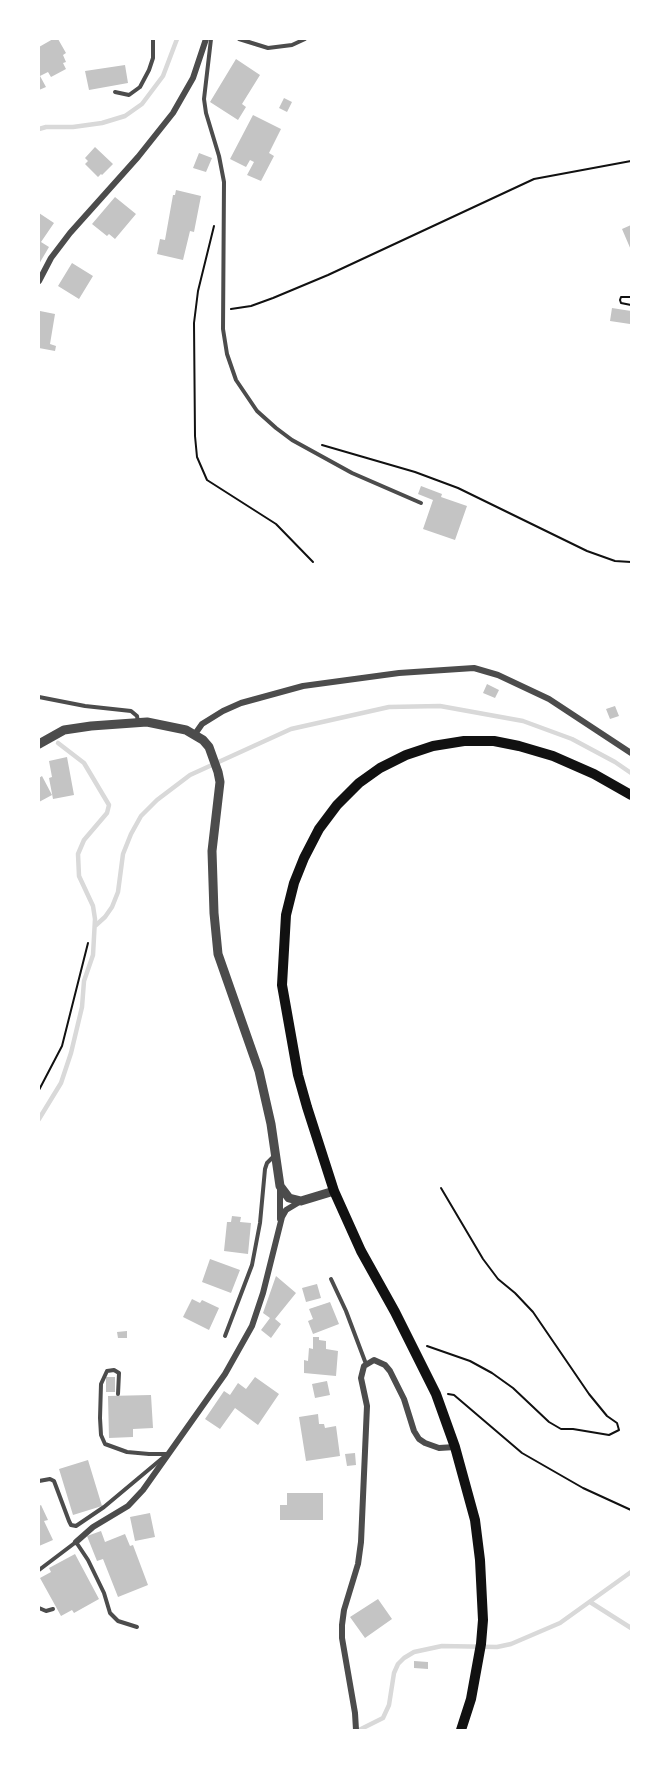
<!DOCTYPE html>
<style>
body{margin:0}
#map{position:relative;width:670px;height:1769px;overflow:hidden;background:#fff;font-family:"Roboto Condensed",sans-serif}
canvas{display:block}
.frame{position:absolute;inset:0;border:40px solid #fff;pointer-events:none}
</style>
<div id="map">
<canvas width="670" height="1769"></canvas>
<div class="frame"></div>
</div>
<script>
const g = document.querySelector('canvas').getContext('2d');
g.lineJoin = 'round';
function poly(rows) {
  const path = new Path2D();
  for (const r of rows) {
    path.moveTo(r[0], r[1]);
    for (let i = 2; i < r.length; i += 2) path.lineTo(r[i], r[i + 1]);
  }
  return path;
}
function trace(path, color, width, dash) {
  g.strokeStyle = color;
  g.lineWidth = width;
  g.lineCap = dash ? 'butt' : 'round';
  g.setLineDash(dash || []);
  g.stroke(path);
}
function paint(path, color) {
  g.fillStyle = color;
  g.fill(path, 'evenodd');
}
const stream = poly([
 [39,129,46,127,73,127,102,123,125,116,142,104,163,76,177,39],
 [95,926,105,917,112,907,118,892,123,854,131,834,141,816,157,800,190,775,291,729,389,707,440,706,523,721,572,739,615,762,631,773],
 [39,1119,61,1083,71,1053,82,1007,84,981,93,955,95,919,93,906,79,876,78,854,84,840,107,813,109,805,84,763,58,743],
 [590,1602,631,1628],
 [359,1730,383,1718,389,1705,394,1673,398,1664,404,1658,414,1652,442,1646,497,1647,511,1644,560,1623,631,1572]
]);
const building = poly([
 [53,39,58,39,66,53,63,55,66,62,63,63,66,69,51,77,48,72,40,76,46,87,39,90,39,47],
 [236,59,260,75,242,104,246,107,238,120,210,102],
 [125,65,128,83,89,90,85,71],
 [284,98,292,102,287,112,279,108],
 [253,115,281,129,269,153,274,156,261,181,247,175,254,162,250,160,246,167,230,159],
 [95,147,113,164,102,175,101,174,98,177,85,164,88,161,85,158],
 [199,153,212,158,206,172,193,168],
 [176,190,201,196,194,232,190,231,183,260,157,254,160,239,165,240,173,195,175,195],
 [115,197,136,214,115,239,109,234,107,236,92,224],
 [39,213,54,223,41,242,49,247,39,264],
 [631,225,631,250,622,229],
 [72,263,93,276,79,299,58,286],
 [612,308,631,311,630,324,610,321],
 [40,311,55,314,50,344,56,346,55,351,39,348],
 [421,486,442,494,441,497,467,506,455,540,423,529,433,500,418,494],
 [487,684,499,690,495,698,483,693],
 [615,706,619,716,610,719,606,709],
 [67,757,74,795,53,799,49,778,52,777,49,761],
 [42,776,52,795,39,802,39,778],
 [232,1216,241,1217,240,1222,251,1223,248,1254,224,1251,227,1222,231,1222],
 [210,1259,240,1270,231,1293,202,1282],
 [276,1276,296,1293,275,1319,281,1324,271,1338,261,1330,270,1318,263,1313],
 [317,1284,321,1298,306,1302,302,1288],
 [192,1299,200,1303,202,1300,219,1308,209,1330,183,1317],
 [330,1302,339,1324,313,1334,308,1321,313,1319,309,1309],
 [127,1331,127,1338,118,1338,117,1332],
 [313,1337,319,1337,319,1340,326,1341,326,1349,338,1351,336,1376,304,1373,304,1360,308,1361,309,1348,313,1349],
 [106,1377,115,1377,115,1392,106,1392],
 [255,1377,279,1394,258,1425,235,1408,220,1429,205,1419,224,1391,230,1395,238,1383,246,1389],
 [327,1381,330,1395,315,1398,312,1384],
 [151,1395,153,1428,133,1429,133,1437,109,1438,108,1396],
 [318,1414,319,1424,324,1424,325,1428,336,1426,340,1456,306,1461,299,1417],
 [355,1453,356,1465,347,1466,345,1454],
 [88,1460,102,1506,73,1515,59,1469],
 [287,1493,323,1493,323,1520,280,1520,280,1505,287,1505],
 [41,1505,48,1520,44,1521,53,1540,39,1546,39,1506],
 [150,1513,155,1537,135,1541,130,1517],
 [101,1531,105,1542,125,1534,130,1546,133,1545,148,1585,118,1597,103,1559,97,1561,87,1536],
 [75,1554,99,1599,74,1613,72,1610,61,1616,40,1578,51,1572,49,1568],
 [378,1599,392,1619,365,1638,350,1617],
 [414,1661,428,1662,428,1669,414,1668]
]);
const path = poly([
 [214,226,198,291,194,323,195,436,197,457,207,480,276,524,313,562],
 [631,297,621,297,620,300,621,303,631,305],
 [231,309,251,306,273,298,328,275,534,179,631,161],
 [322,445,415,472,458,488,587,551,615,561,631,562],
 [39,1090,62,1046,88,943],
 [427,1346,470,1361,492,1373,513,1388,549,1422,561,1429,573,1429,609,1435,619,1430,617,1423,607,1416,589,1394,533,1312,515,1293,498,1279,483,1259,441,1188],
 [448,1394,454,1395,522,1453,583,1488,631,1510]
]);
const service = poly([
 [211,39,204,99,206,113,219,156,224,182,223,329,227,354,236,380,257,411,276,428,292,440,352,473,421,503],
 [239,39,268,48,292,45,305,39],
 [115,92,129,95,140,87,149,70,153,58,153,39],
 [39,697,85,706,131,711,137,716,138,722],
 [331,1279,346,1311,366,1364],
 [225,1336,252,1265,260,1223,265,1169,267,1163,274,1156],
 [118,1394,119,1373,114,1370,107,1371,101,1384,100,1418,101,1435,105,1444,127,1452,149,1454,167,1454],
 [39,1481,50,1479,54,1481,69,1521,71,1525,76,1526,104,1507,165,1456],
 [39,1570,76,1542,88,1560,104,1593,110,1613,118,1621,137,1627],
 [39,1608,46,1611,53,1609]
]);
const minor = poly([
 [39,281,51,258,70,233,138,157,173,113,193,78,206,39],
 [195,734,202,724,223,711,241,703,303,686,399,673,474,668,498,675,549,699,631,753],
 [280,1187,280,1219],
 [76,1542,93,1527,128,1506,143,1490,225,1374,252,1326,263,1293,282,1217,286,1210,301,1201],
 [356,1730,355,1713,342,1638,342,1625,344,1610,358,1564,361,1542,367,1406,361,1378,364,1366,374,1360,385,1365,390,1371,404,1399,414,1431,419,1439,425,1443,439,1448,455,1447]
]);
const tertiary = poly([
 [39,744,64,730,91,726,147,722,186,730,203,740,209,747,218,772,220,782,212,851,214,913,218,954,259,1071,271,1124,280,1186,289,1198,301,1201,334,1191]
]);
const secondary = poly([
 [461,1730,471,1699,481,1644,483,1620,480,1560,475,1520,455,1447,436,1394,395,1312,361,1251,334,1191,307,1107,298,1075,282,985,286,915,294,883,304,858,319,829,337,805,359,783,380,768,406,755,433,746,464,741,494,741,519,746,553,756,594,774,631,795]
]);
trace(stream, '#d9d9d9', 4.5);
paint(building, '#c4c4c4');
trace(path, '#111', 2);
trace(service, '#4c4c4c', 4);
trace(minor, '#4c4c4c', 6);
trace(tertiary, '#4c4c4c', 9);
trace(secondary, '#111', 10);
</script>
